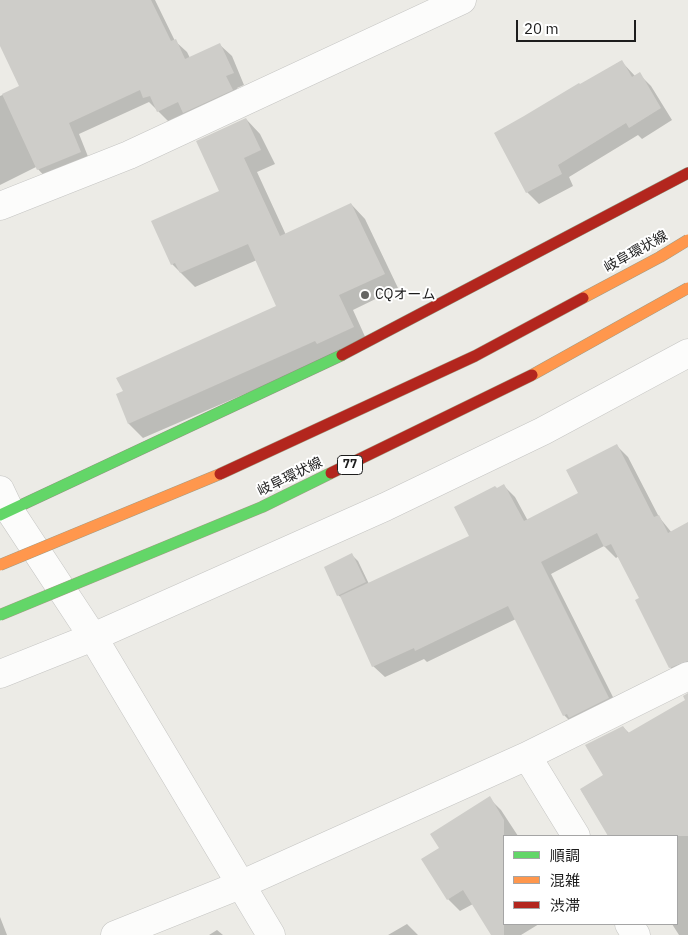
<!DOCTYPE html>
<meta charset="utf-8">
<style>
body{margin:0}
#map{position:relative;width:688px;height:935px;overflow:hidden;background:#ecebe6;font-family:"IBM Plex Sans","Noto Sans JP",sans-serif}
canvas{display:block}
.legend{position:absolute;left:503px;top:835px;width:175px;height:90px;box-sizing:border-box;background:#fff;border:1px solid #a5a5a5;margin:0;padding:6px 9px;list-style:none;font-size:15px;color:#1d1d1d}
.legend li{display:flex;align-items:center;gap:10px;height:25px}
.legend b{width:25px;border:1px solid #a5a5a5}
.scale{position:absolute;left:516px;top:20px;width:120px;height:22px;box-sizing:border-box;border:2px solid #1d1d1d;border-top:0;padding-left:6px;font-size:15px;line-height:18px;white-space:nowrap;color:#1d1d1d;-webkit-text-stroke:4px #fff;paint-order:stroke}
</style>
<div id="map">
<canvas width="688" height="935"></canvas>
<ul class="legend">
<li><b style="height:6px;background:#63d668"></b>順調</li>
<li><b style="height:6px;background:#ff974d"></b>混雑</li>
<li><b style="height:6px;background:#b3261e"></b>渋滞</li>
</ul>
<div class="scale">20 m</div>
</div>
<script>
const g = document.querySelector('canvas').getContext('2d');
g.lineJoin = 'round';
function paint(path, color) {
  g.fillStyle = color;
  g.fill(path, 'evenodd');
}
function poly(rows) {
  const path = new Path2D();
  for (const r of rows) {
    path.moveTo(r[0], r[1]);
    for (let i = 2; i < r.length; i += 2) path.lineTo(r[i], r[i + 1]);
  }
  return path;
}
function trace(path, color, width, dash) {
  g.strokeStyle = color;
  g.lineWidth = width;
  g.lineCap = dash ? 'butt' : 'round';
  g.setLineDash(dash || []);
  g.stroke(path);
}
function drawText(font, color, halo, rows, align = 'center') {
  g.font = font + ' "IBM Plex Sans","Noto Sans JP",sans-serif';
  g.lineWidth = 4;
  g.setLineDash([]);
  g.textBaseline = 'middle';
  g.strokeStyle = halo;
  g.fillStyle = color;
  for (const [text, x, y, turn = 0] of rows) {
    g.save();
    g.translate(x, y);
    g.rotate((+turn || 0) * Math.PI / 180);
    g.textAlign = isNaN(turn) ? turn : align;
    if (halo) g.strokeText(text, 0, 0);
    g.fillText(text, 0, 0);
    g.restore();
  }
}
const shadow = poly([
 [0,0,155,0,175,41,187,52,190,58,220,45,232,56,244,85,237,88,243,101,169,122,149,102,79,134,91,164,49,181,36,167,0,185,0,96,21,87,0,43],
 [621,61,635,76,639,74,651,86,672,120,642,139,638,135,569,177,573,186,539,204,527,192,580,86],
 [246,119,260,134,275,164,257,172,286,235,351,204,365,219,398,288,353,310,367,341,143,438,129,424,118,395,278,307,257,260,195,287,172,264,221,191],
 [616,445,628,457,659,517,672,533,688,524,688,675,682,678,670,667,641,599,619,556,616,558,604,546,551,574,619,709,575,726,564,715,516,619,427,662,424,659,385,677,373,666,343,599,338,595,352,555,358,561,369,584,471,536,497,489,504,486,515,497,528,521,580,493],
 [688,694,688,935,679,935,672,924,677,924,677,836,609,836,581,790,604,775,623,727,630,734,687,700],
 [489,798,501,810,518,836,504,836,504,924,539,924,521,935,493,935,473,904,460,911,448,899,441,848],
 [0,917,7,935,0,935],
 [407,924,418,935,388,935],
 [217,930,223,935,209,935]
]);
const building = poly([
 [0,0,151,0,171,41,176,39,185,59,220,43,234,73,226,76,233,90,183,113,178,102,157,112,150,96,143,98,140,90,69,123,81,152,37,170,2,94,19,86,0,46],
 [622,60,632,77,640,72,661,108,629,128,626,123,558,165,562,174,526,193,494,133,524,116,579,83,580,84],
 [246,118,261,150,244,158,280,236,351,203,385,274,339,295,354,327,317,344,315,341,128,424,116,394,123,391,116,378,276,306,248,244,180,273,175,263,171,265,151,221,219,191,196,141],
 [617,444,654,517,659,515,668,533,688,522,688,661,669,668,635,600,639,598,611,544,604,547,597,533,541,562,609,698,569,718,567,714,563,716,508,606,415,651,414,648,372,667,340,596,469,536,454,507,495,486,497,488,504,484,524,521,578,493,566,470],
 [352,553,366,582,337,596,324,567],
 [688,693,688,836,608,836,580,789,603,775,585,745,623,726,628,733,685,700,683,696],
 [490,796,504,820,504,935,491,935,463,890,447,900,421,859,439,848,430,834]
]);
const street = poly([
 [0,206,129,155,462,0],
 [0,490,10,511,93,637,271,935],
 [0,674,93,637,385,507,543,431,688,353],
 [576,836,527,756,688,676],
 [629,924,636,935],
 [115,935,240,885,527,756]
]);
const fast = poly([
 [0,515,342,355]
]);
const jam = poly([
 [342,355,688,173]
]);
const fastBridge = poly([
 [0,615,262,507,331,473]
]);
const slowBridge = poly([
 [583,298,660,257,688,240],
 [532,375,688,288],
 [0,565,220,474]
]);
const jamBridge = poly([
 [331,473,532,375],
 [220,474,475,356,583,298]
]);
const markers = [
 [365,295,5,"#656563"]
];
const shields = [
 [350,465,25]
];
const shieldNames = [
 ["77",350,465]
];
const streetNames = [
 ["岐阜環状線",636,252,-29],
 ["岐阜環状線",290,477,-26]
];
const poiNames = [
 ["CQオーム",375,295]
];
paint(shadow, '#0003');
paint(building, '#cecdc9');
trace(street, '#c4c4c2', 29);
trace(fast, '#90957f', 12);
trace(jam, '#90957f', 12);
trace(street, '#fcfcfb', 28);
trace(fast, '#63d668', 11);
trace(jam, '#b3261e', 11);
trace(fastBridge, '#a19c84', 12, []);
trace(slowBridge, '#a19c84', 12, []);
trace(jamBridge, '#a19c84', 12, []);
trace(fastBridge, '#63d668', 11);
trace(slowBridge, '#ff974d', 11);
trace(jamBridge, '#b3261e', 11);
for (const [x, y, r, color] of markers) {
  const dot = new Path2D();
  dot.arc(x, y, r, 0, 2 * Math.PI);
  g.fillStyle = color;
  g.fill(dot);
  trace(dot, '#fff', 2);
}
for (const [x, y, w] of shields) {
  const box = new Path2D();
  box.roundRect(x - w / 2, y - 9.5, w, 19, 4);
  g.fillStyle = '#fff';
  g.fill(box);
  trace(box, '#1d1d1d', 1);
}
drawText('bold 12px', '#1d1d1d', null, shieldNames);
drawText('14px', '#1d1d1d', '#fff', streetNames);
drawText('14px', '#1d1d1d', '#fff', poiNames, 'left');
</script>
